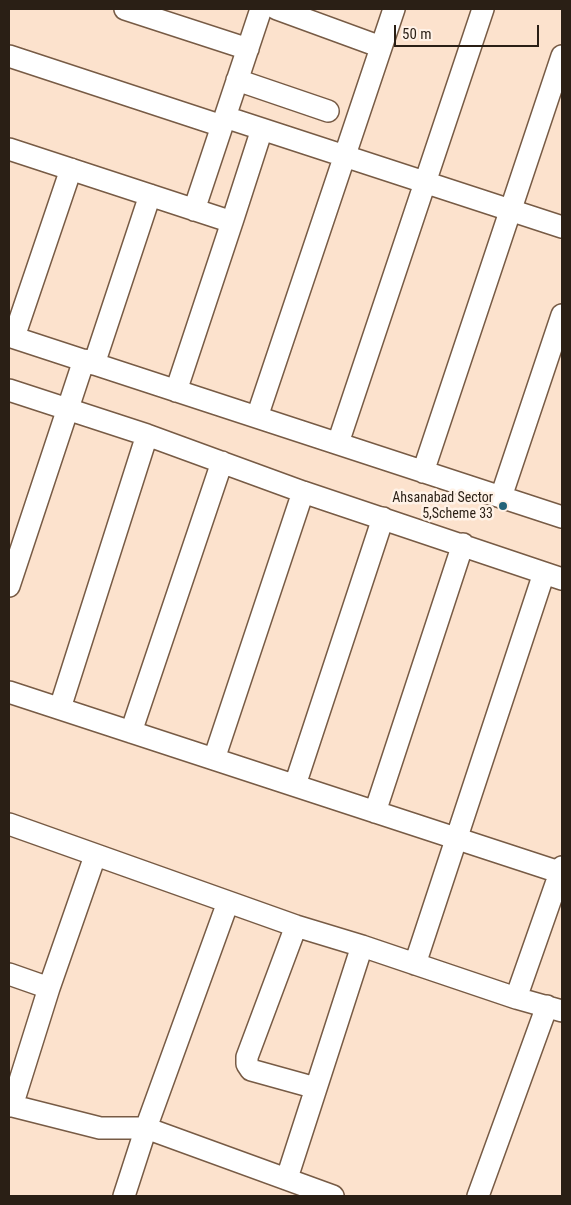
<!DOCTYPE html>
<style>
body{margin:0}
#map{position:relative;width:571px;height:1205px;overflow:hidden;background:#fce2cd;font-family:"Roboto Condensed",sans-serif}
canvas{display:block}
.frame{position:absolute;inset:0;border:10px solid #2a1f15;pointer-events:none}
.scale{position:absolute;left:394px;top:25px;width:145px;height:22px;box-sizing:border-box;border:2px solid #2a1f15;border-top:0;padding-left:6px;font-size:15px;line-height:18px;white-space:nowrap;color:#2a1f15;-webkit-text-stroke:4px #fff2e7;paint-order:stroke}
</style>
<div id="map">
<canvas width="571" height="1205"></canvas>
<div class="frame"></div>
<div class="scale">50 m</div>
</div>
<script>
const g = document.querySelector('canvas').getContext('2d');
g.lineJoin = 'round';
function poly(rows) {
  const path = new Path2D();
  for (const r of rows) {
    path.moveTo(r[0], r[1]);
    for (let i = 2; i < r.length; i += 2) path.lineTo(r[i], r[i + 1]);
  }
  return path;
}
function trace(path, color, width, dash) {
  g.strokeStyle = color;
  g.lineWidth = width;
  g.lineCap = dash ? 'butt' : 'round';
  g.setLineDash(dash || []);
  g.stroke(path);
}
function drawText(font, color, halo, rows, align = 'center') {
  g.font = font + ' "Roboto Condensed",sans-serif';
  g.lineWidth = 5;
  g.setLineDash([]);
  g.textBaseline = 'middle';
  g.strokeStyle = halo;
  g.fillStyle = color;
  for (const [text, x, y, turn = 0] of rows) {
    g.save();
    g.translate(x, y);
    g.rotate((+turn || 0) * Math.PI / 180);
    g.textAlign = isNaN(turn) ? turn : align;
    if (halo) g.strokeText(text, 0, 0);
    g.fillText(text, 0, 0);
    g.restore();
  }
}
const minor = poly([
 [125,9,248,49],
 [277,9,381,47],
 [9,56,222,126],
 [237,80,328,111],
 [225,117,562,227],
 [9,149,232,222,262,129],
 [194,210,261,9],
 [9,336,562,517],
 [14,337,71,169],
 [94,364,150,195],
 [9,390,147,435,303,492,562,579],
 [176,391,232,222],
 [257,417,394,9],
 [338,443,483,9],
 [423,472,562,56],
 [501,497,562,315],
 [9,586,84,360],
 [9,692,562,873],
 [60,708,147,435],
 [131,732,222,462],
 [214,759,303,492],
 [295,785,383,518],
 [375,812,463,544],
 [9,824,296,926,362,946,516,998,562,1011],
 [296,926,247,1057,247,1064,251,1070,316,1088],
 [415,964,544,573],
 [9,974,49,988],
 [516,998,562,867],
 [9,1105,100,1128,146,1128,333,1196],
 [12,1106,49,988,95,856],
 [287,1178,362,946],
 [124,1196,146,1128,228,902],
 [478,1196,547,1006]
]);
const markers = [
 [503,506,5,"#246378"]
];
const poiNames = [
 ["Ahsanabad Sector",493,498],
 ["5,Scheme 33",493,514]
];
trace(minor, '#775b45', 24);
trace(minor, '#fff', 21);
for (const [x, y, r, color] of markers) {
  const dot = new Path2D();
  dot.arc(x, y, r, 0, 2 * Math.PI);
  g.fillStyle = color;
  g.fill(dot);
  trace(dot, '#fff2e7', 2);
}
drawText('14px', '#2a1f15', '#fff2e7', poiNames, 'right');
</script>
